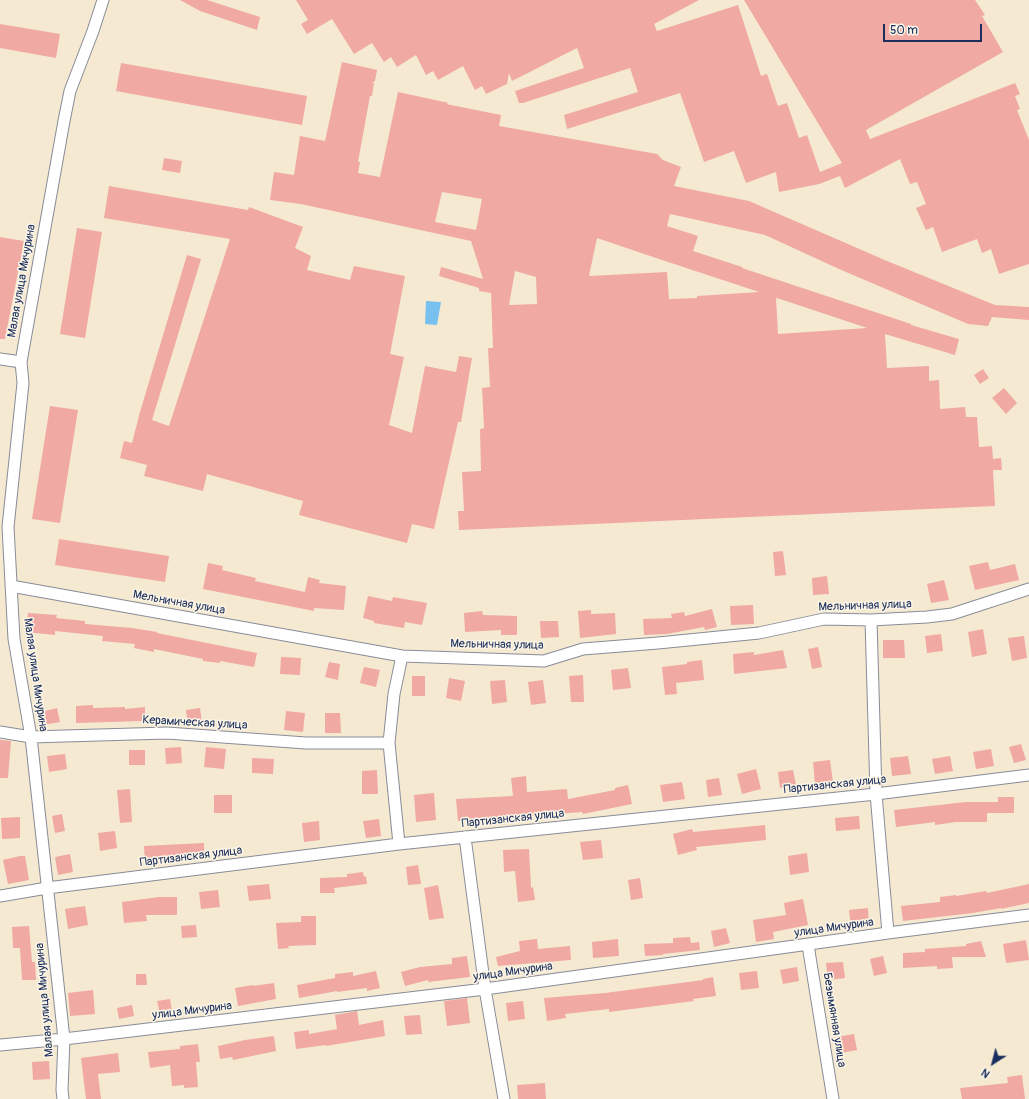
<!DOCTYPE html>
<meta charset="utf-8">
<style>
body{margin:0}
#map{position:relative;width:1029px;height:1099px;overflow:hidden;background:#f5ead1;font-family:Pangolin,sans-serif}
canvas{display:block}
.north{position:absolute;left:973px;top:1043px;width:40px;height:40px;-webkit-text-stroke:3px #fcf5e5;paint-order:stroke;rotate:216deg;font-size:11px;font-weight:700;line-height:16px;text-align:center;color:#1b2f5e}
.north::after{content:'';display:block;margin:auto;width:14px;height:18px;background:#1b2f5e;clip-path:polygon(50% 0,100% 100%,50% 72%,0 100%)}
.scale{position:absolute;left:883px;top:24px;width:99px;height:18px;box-sizing:border-box;border:2px solid #1b2f5e;border-top:0;padding-left:5px;font-size:12px;line-height:14px;white-space:nowrap;color:#1b2f5e;-webkit-text-stroke:3px #fcf5e5;paint-order:stroke}
</style>
<div id="map">
<canvas width="1029" height="1099"></canvas>
<div class="north">N</div>
<div class="scale">50 m</div>
</div>
<script>
const g = document.querySelector('canvas').getContext('2d');
g.lineJoin = 'round';
function paint(path, color) {
  g.fillStyle = color;
  g.fill(path, 'evenodd');
}
function poly(rows) {
  const path = new Path2D();
  for (const r of rows) {
    path.moveTo(r[0], r[1]);
    for (let i = 2; i < r.length; i += 2) path.lineTo(r[i], r[i + 1]);
  }
  return path;
}
function trace(path, color, width, dash) {
  g.strokeStyle = color;
  g.lineWidth = width;
  g.lineCap = dash ? 'butt' : 'round';
  g.setLineDash(dash || []);
  g.stroke(path);
}
function drawText(font, color, halo, rows, align = 'center') {
  g.font = font + ' Pangolin,sans-serif';
  g.lineWidth = 3;
  g.setLineDash([]);
  g.textBaseline = 'middle';
  g.strokeStyle = halo;
  g.fillStyle = color;
  for (const [text, x, y, turn = 0] of rows) {
    g.save();
    g.translate(x, y);
    g.rotate((+turn || 0) * Math.PI / 180);
    g.textAlign = isNaN(turn) ? turn : align;
    if (halo) g.strokeText(text, 0, 0);
    g.fillText(text, 0, 0);
    g.restore();
  }
}
const water = poly([
 [426,301,441,302,437,325,425,324]
]);
const building = poly([
 [180,0,207,0,260,17,257,30,200,11],
 [296,0,699,0,654,24,657,31,738,5,761,76,767,74,778,106,787,103,799,138,807,135,820,172,842,163,744,0,975,0,985,15,982,16,1003,52,866,130,870,139,1015,83,1020,94,1015,96,1020,109,1017,110,1029,140,1029,264,999,274,991,249,982,253,977,239,942,252,933,227,926,230,916,208,926,204,917,182,910,184,900,159,845,188,840,176,819,184,779,192,776,172,746,183,734,151,704,162,680,93,567,129,564,115,638,92,630,68,523,103,519,103,515,91,584,68,577,48,512,81,509,73,507,84,486,94,482,86,475,90,463,66,438,80,433,71,426,75,416,55,397,67,391,57,384,62,372,43,354,54,332,19,307,34,301,24,308,20],
 [0,24,60,34,56,58,0,48],
 [342,62,377,70,375,81,372,83,374,83,372,96,370,96,358,162,360,162,358,173,380,177,398,92,449,103,446,104,501,115,499,126,657,154,663,160,681,167,674,186,749,201,887,261,995,305,1029,307,1029,320,992,317,988,326,968,324,839,269,765,235,670,214,667,226,698,236,693,251,742,267,742,268,911,324,911,325,959,339,955,355,885,334,887,368,929,366,929,381,939,380,940,409,965,407,966,417,977,417,979,447,992,446,993,459,1001,458,1002,470,993,470,995,506,459,530,458,511,464,511,462,472,481,471,480,429,484,428,482,388,490,387,488,348,493,348,491,293,479,291,479,288,439,276,441,267,483,279,471,241,301,204,270,200,274,172,294,175,300,136,325,141],
 [442,192,482,199,476,230,435,222],
 [597,238,659,259,759,292,697,296,697,298,669,299,667,272,589,276],
 [515,271,536,277,537,304,509,305],
 [776,298,780,299,867,328,778,334],
 [121,63,307,96,302,125,116,91],
 [164,158,182,161,180,173,162,170],
 [109,186,248,210,249,207,303,227,295,248,311,256,307,270,350,280,354,266,405,276,390,354,404,357,389,425,412,433,425,366,456,372,459,356,472,358,461,422,458,422,434,529,412,524,407,543,299,515,303,501,207,474,203,491,144,476,147,465,120,458,124,441,132,443,140,412,187,255,201,259,152,420,169,426,230,239,104,218],
 [77,228,102,232,85,338,60,334],
 [0,237,24,241,5,339,0,339],
 [983,369,989,378,980,384,974,375],
 [1004,388,1017,403,1006,414,992,398],
 [50,406,78,410,60,523,32,519],
 [59,539,169,556,165,582,55,565],
 [783,551,786,575,775,576,773,552],
 [988,562,990,570,1015,564,1019,580,975,590,969,566],
 [208,563,223,566,222,570,256,578,255,581,305,592,308,577,320,580,319,583,346,586,344,610,314,608,314,611,203,589],
 [827,576,829,594,813,595,812,578],
 [944,580,949,600,931,603,927,584],
 [368,596,392,601,393,597,427,603,422,625,405,622,404,628,374,623,374,621,363,618],
 [753,605,754,624,731,625,730,606],
 [712,609,717,627,705,630,704,627,667,634,644,635,643,619,672,618,671,614,684,612,685,616],
 [591,610,591,614,615,613,616,634,580,638,578,611],
 [482,611,483,615,517,616,517,635,501,635,501,630,465,632,464,613],
 [28,613,57,615,56,618,85,621,85,624,132,628,157,632,157,633,257,653,254,667,220,661,220,663,203,661,203,659,154,649,154,652,134,648,135,644,102,641,103,636,55,631,55,635,26,632],
 [540,621,558,621,559,637,541,638],
 [983,629,987,654,972,657,968,632],
 [941,634,943,651,927,653,925,636],
 [1024,636,1027,658,1012,661,1008,638],
 [883,640,904,640,905,658,883,658],
 [818,647,822,667,812,669,808,649],
 [783,650,787,668,734,674,733,654,754,652,754,655],
 [281,657,301,658,300,675,280,674],
 [702,660,704,680,676,683,677,694,665,695,662,667,687,664,687,662],
 [329,662,340,664,338,680,325,677],
 [364,667,380,670,376,687,360,683],
 [628,668,631,688,613,690,611,670],
 [583,675,584,702,571,702,569,676],
 [412,676,425,676,425,696,412,696],
 [449,678,465,681,461,701,446,698],
 [505,680,507,702,492,704,490,681],
 [543,680,546,703,531,705,528,682],
 [93,705,93,708,125,707,125,709,145,707,145,721,76,723,76,706],
 [57,708,60,722,43,725,41,712],
 [200,708,202,723,188,725,186,710],
 [286,711,305,713,303,732,284,730],
 [325,713,340,713,341,733,325,733],
 [0,740,11,741,8,778,0,778],
 [1021,744,1026,760,1014,763,1009,747],
 [181,747,182,763,166,764,165,748],
 [206,747,226,749,224,769,204,767],
 [991,749,994,766,976,769,973,752],
 [129,750,145,750,145,765,129,765],
 [65,754,67,769,49,772,47,756],
 [908,756,911,774,892,776,890,758],
 [950,756,953,771,935,774,932,759],
 [252,758,274,759,273,774,252,773],
 [830,760,833,782,815,784,813,762],
 [756,769,761,789,742,794,737,774],
 [377,770,378,794,362,794,362,771],
 [793,770,796,785,780,788,778,772],
 [526,776,527,792,567,789,568,799,615,790,615,788,628,785,632,804,583,814,582,812,530,816,530,817,506,820,506,818,458,821,456,799,513,796,511,778],
 [719,778,722,795,708,797,706,780],
 [682,782,685,799,663,802,660,785],
 [130,789,132,822,120,823,117,790],
 [434,793,436,820,416,822,414,795],
 [214,795,232,795,232,813,214,813],
 [998,797,1014,797,1014,813,987,813,987,822,956,822,935,825,935,822,896,827,894,810,966,802,998,802],
 [62,814,65,831,55,833,52,816],
 [859,816,860,829,836,831,835,818],
 [20,817,20,838,2,839,1,818],
 [379,819,381,836,366,838,363,821],
 [319,821,320,840,304,842,302,823],
 [765,825,766,840,696,847,697,850,678,855,673,834,692,829,693,832],
 [115,831,117,848,100,851,98,833],
 [601,840,603,858,583,860,580,842],
 [204,843,204,858,158,859,158,861,145,862,144,846],
 [529,849,531,888,533,887,535,900,518,902,515,871,504,872,503,850],
 [807,853,809,872,790,875,788,856],
 [70,854,73,872,58,875,55,857],
 [20,856,25,856,29,880,8,884,3,860],
 [418,865,421,884,408,885,406,867],
 [363,872,364,877,366,876,367,884,334,888,335,893,320,893,320,878,347,877,347,874],
 [640,878,643,898,631,900,628,880],
 [269,884,271,899,249,901,247,886],
 [1029,884,1029,903,1001,909,1001,908,973,913,903,921,901,906,940,902,940,897,956,895,956,896,986,891,987,893],
 [438,885,444,918,429,920,424,888],
 [218,890,220,907,201,909,199,892],
 [159,897,177,897,177,915,146,915,147,921,124,923,122,902],
 [803,899,808,925,773,932,774,939,756,942,753,920,786,915,784,903],
 [85,906,88,925,68,929,65,909],
 [868,908,869,927,851,929,849,910],
 [301,916,316,916,316,945,288,946,289,948,278,949,276,923,301,922],
 [196,925,197,937,182,938,181,926],
 [29,926,32,962,35,962,36,980,22,980,20,948,13,948,12,927],
 [726,928,730,943,714,947,711,931],
 [690,937,691,943,699,942,700,950,663,954,663,955,645,956,644,944,673,943,673,938],
 [537,939,538,949,570,946,571,960,498,966,496,957,520,951,519,941],
 [618,939,619,956,593,958,592,942],
 [1026,940,1029,960,1006,963,1003,944],
 [981,941,986,957,952,957,953,968,937,969,937,966,903,968,903,953,925,952,925,949,966,946,966,944],
 [467,956,470,977,428,982,428,980,405,986,401,972,420,967,452,964,452,958],
 [883,956,887,973,874,976,870,959],
 [843,962,845,978,828,980,826,963],
 [797,967,799,981,783,984,780,970],
 [376,971,380,988,367,991,367,988,337,992,337,991,299,998,297,985,335,978,335,974,353,972,353,976],
 [757,971,759,988,741,990,739,973],
 [136,974,146,974,147,985,136,985],
 [713,977,716,996,693,999,694,1001,609,1012,609,1009,565,1014,566,1018,547,1021,544,998,605,993,703,980,703,979],
 [274,983,276,999,238,1006,235,988,253,985,253,986],
 [93,990,95,1014,70,1016,68,993],
 [467,998,470,1023,447,1026,444,1001],
 [170,999,172,1011,160,1014,157,1001],
 [523,1001,525,1019,508,1021,506,1003],
 [132,1005,134,1016,119,1019,117,1008],
 [357,1011,359,1025,383,1020,385,1036,326,1046,326,1045,296,1049,294,1032,309,1030,309,1034,337,1029,335,1015],
 [420,1015,422,1034,406,1035,404,1016],
 [854,1034,857,1050,841,1053,837,1037],
 [274,1036,276,1051,233,1060,232,1057,220,1059,218,1046,245,1040],
 [198,1044,200,1062,196,1062,198,1087,184,1088,184,1085,172,1086,170,1065,150,1068,148,1052,180,1049,180,1046],
 [118,1053,120,1072,98,1074,101,1099,86,1099,81,1058],
 [49,1061,50,1079,33,1080,32,1062],
 [1022,1075,1025,1099,962,1099,960,1088,1008,1083,1007,1077],
 [545,1083,546,1099,518,1099,517,1085]
]);
const street = poly([
 [0,359,21,362],
 [11,586,402,656,544,661,583,649,658,643,759,633,824,619,871,620,927,617,952,614,1029,589],
 [871,620,876,794,888,933],
 [0,732,31,737,167,733,306,743,389,743],
 [465,837,485,989,504,1099],
 [399,844,389,743,394,694,402,656],
 [0,896,47,888,399,844,876,794,1029,775],
 [808,945,833,1099],
 [0,1045,64,1039,485,989,888,933,1029,915],
 [63,1099,62,1090,64,1039,31,737,14,639,8,527,23,383,21,362,64,121,70,91,93,31,103,0]
]);
const streetNames = [
 ["Малая улица Мичурина",22,281,-80],
 ["Мельничная улица",179,603,10],
 ["Мельничная улица",865,606,-2],
 ["Мельничная улица",497,645,1],
 ["Малая улица Мичурина",35,675,82],
 ["Керамическая улица",195,723,3],
 ["Партизанская улица",835,785,-6],
 ["Партизанская улица",513,819,-6],
 ["Партизанская улица",191,857,-7],
 ["улица Мичурина",834,928,-8],
 ["улица Мичурина",513,972,-8],
 ["Малая улица Мичурина",45,1000,-95],
 ["улица Мичурина",192,1011,-7],
 ["Безымянная улица",834,1020,81]
];
paint(water, '#77c0f0');
paint(building, '#f0a9a3');
trace(street, '#888c98', 13);
trace(street, '#fff', 11);
drawText('12px', '#1b2f5e', '#fcf5e5', streetNames);
</script>
